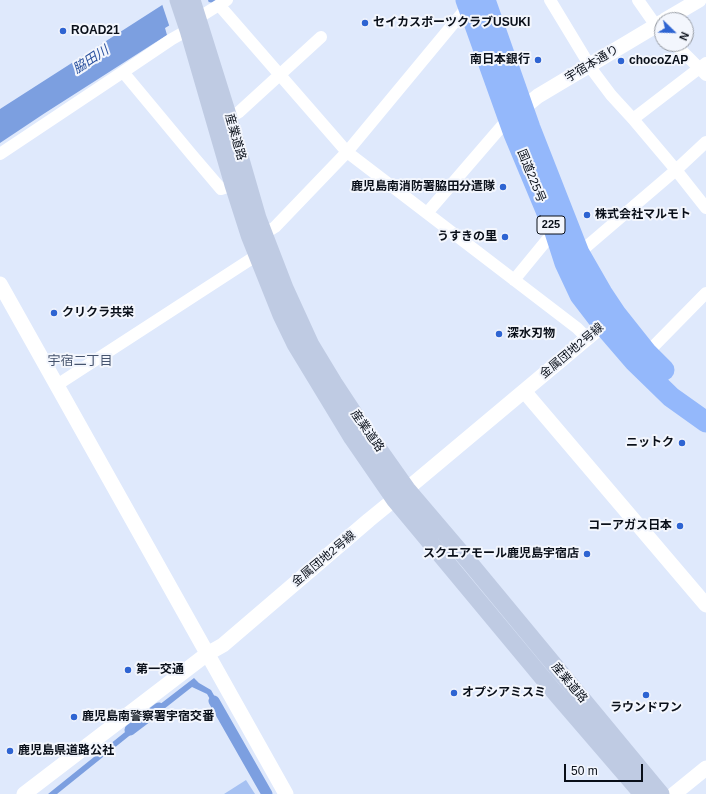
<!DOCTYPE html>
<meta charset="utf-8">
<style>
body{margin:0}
#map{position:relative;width:706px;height:794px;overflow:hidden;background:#dfe9fc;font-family:Helvetica,sans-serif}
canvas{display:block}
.north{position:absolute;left:654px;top:12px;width:40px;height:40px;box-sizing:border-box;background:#f3f6fd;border:1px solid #959aa2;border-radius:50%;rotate:113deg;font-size:11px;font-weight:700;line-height:16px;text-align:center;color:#090f19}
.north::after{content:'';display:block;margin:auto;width:14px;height:18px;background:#2e64d2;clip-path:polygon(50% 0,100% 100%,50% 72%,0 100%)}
.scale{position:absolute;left:564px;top:764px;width:79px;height:18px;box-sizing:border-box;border:2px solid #090f19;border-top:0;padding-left:5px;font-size:12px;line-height:14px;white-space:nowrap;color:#090f19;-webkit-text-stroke:3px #f3f6fd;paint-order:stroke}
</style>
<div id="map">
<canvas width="706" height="794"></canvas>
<div class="north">N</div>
<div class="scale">50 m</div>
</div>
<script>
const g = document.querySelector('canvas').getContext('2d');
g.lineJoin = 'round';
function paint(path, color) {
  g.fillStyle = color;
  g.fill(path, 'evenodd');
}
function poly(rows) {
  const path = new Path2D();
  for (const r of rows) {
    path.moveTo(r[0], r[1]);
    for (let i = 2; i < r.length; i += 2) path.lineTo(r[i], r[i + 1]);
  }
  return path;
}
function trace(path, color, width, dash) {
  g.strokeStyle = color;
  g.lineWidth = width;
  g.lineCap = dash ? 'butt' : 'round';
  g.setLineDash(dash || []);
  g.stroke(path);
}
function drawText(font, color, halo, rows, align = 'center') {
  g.font = font + ' Helvetica,"Noto Sans JP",sans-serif';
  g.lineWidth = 4;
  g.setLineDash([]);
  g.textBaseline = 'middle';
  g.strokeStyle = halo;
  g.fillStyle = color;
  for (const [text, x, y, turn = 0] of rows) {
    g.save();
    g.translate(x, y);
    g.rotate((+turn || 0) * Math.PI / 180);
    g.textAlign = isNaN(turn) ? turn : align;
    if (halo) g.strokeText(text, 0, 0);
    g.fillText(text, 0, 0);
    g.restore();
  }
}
const green = poly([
 [246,780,255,794,224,794]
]);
const water = poly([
 [170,0,217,0,213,3,209,2,165,28,167,35,45,113,0,143,0,109],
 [194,678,199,683,211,690,224,713,219,715,207,694,192,687,150,720,146,715],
 [140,720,144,724,57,794,48,794],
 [253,764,265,786,259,789,247,767]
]);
const pier = poly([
 [167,0,208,0,209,3,170,28,162,4]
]);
const canal = poly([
 [214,701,267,794],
 [130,730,159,708]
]);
const minor = poly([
 [550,0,593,71,611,95,633,119,676,170,706,208],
 [638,0,652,20,662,31],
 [219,5,347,152,577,328,587,338],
 [198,18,227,0],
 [675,44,706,75],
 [123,72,172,39,188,30],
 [229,118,239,112,321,37],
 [633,119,706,63],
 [0,154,123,72,192,155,221,189,233,185],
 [427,213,508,119],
 [264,234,275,227,347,152,468,6],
 [579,253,676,170,706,142],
 [514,280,546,241,555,232],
 [647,353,706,293],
 [57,385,248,261,257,255]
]);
const tertiary = poly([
 [665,20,699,0],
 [516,114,538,96,662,22],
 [0,284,286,794],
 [524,391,706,605],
 [24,794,207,654,223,645,369,520,407,489,610,319],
 [674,794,706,768]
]);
const secondary = poly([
 [178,0,188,30,233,185,249,235,281,315,295,344,352,438,394,499,556,694,642,794],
 [192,0,229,118,258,218,285,288,311,345,334,383,359,421,407,489,470,563,661,794]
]);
const trunk = poly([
 [466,0,514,134,555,232,565,263,580,295,603,325,634,361,671,397,706,422],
 [485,0,530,128,579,253,602,293,616,314,647,353,664,370]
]);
const markers = [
 [365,23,4,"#2e64d2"],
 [63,31,4,"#2e64d2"],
 [538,60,4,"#2e64d2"],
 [621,61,4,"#2e64d2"],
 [503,187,4,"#2e64d2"],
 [587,215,4,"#2e64d2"],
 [505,237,4,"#2e64d2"],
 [54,313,4,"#2e64d2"],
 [499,334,4,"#2e64d2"],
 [682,443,4,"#2e64d2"],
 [680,526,4,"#2e64d2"],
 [587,554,4,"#2e64d2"],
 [128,670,4,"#2e64d2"],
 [454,693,4,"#2e64d2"],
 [646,695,4,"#2e64d2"],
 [74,717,4,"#2e64d2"],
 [10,751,4,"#2e64d2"]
];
const shields = [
 [551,225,28]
];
const shieldNames = [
 ["225",551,225]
];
const poiNames = [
 ["セイカスポーツクラブUSUKI",373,23],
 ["ROAD21",71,31],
 ["南日本銀行",530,60,"right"],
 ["chocoZAP",629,61],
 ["鹿児島南消防署脇田分遣隊",495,187,"right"],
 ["株式会社マルモト",595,215],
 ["うすきの里",497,237,"right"],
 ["クリクラ共栄",62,313],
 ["深水刃物",507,334],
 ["ニットク",674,443,"right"],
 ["コーアガス日本",672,526,"right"],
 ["スクエアモール鹿児島宇宿店",579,554,"right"],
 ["第一交通",136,670],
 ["オプシアミスミ",462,693],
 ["ラウンドワン",646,708,"center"],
 ["鹿児島南警察署宇宿交番",82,717],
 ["鹿児島県道路公社",18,751]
];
const streetNames = [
 ["宇宿本通り",592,64,-31],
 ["産業道路",235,137,74],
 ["国道225号",531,176,68],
 ["金属団地2号線",572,351,-40],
 ["産業道路",367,431,55],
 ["金属団地2号線",324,559,-40],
 ["産業道路",569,683,50]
];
const waterNames = [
 ["脇田川",91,60,-33]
];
const neighbourhoodNames = [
 ["宇宿二丁目",80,361]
];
paint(green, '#a6c1f2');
paint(water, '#7c9fe0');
paint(pier, '#dfe9fc');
trace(canal, '#7c9fe0', 11);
trace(minor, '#fff', 12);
trace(tertiary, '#fff', 15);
trace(secondary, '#bfcbe3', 17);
trace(trunk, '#94b8fb', 21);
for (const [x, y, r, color] of markers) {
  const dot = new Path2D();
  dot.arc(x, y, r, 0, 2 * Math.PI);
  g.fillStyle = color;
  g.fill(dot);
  trace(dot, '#f3f6fd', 1.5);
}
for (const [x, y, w] of shields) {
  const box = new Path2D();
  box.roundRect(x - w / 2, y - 9, w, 18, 3);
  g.fillStyle = '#f3f6fd';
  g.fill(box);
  trace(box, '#090f19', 1);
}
drawText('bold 11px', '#090f19', null, shieldNames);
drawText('bold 12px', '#090f19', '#f3f6fd', poiNames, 'left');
drawText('12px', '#090f19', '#f3f6fd', streetNames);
drawText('italic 13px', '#284f9d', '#f3f6fd', waterNames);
drawText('13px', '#46546e', '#f3f6fd', neighbourhoodNames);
</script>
